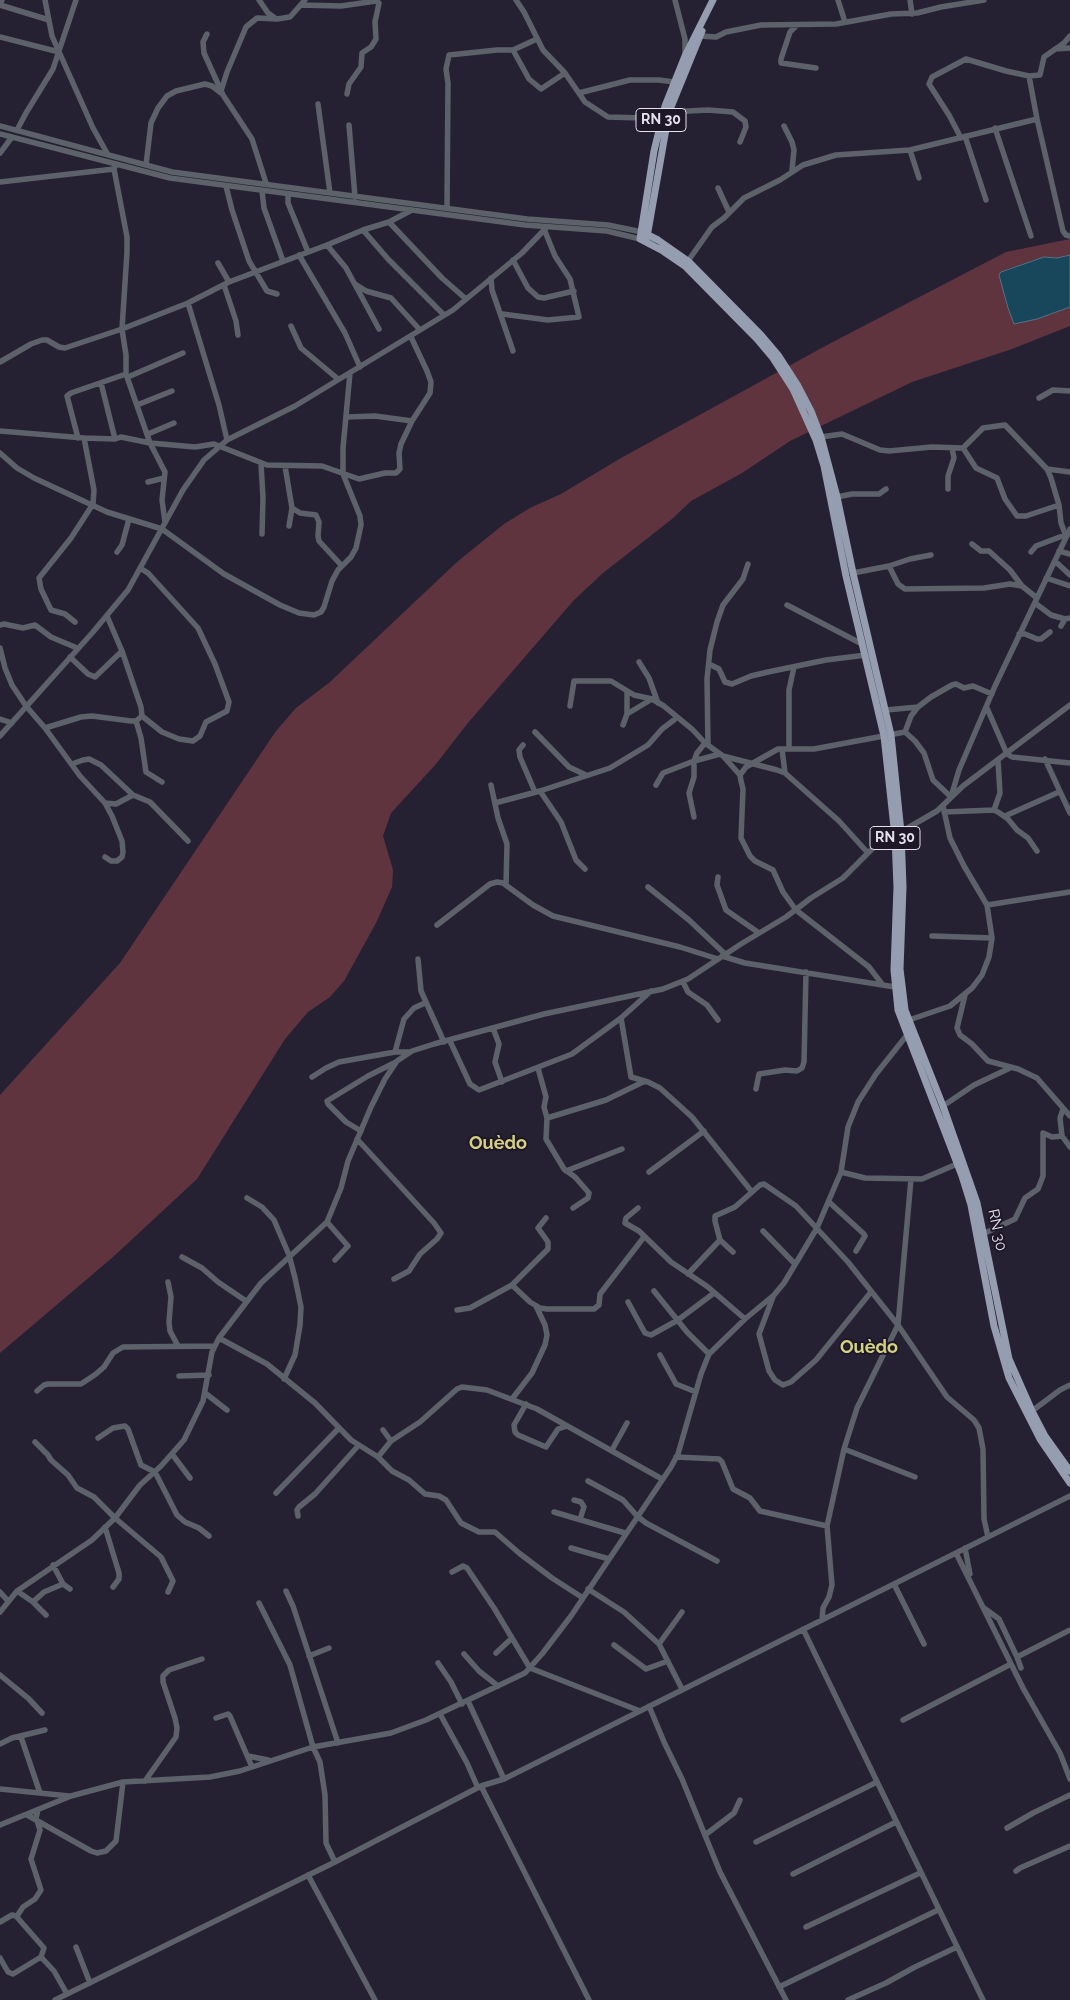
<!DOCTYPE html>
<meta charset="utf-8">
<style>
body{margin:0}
canvas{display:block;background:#262132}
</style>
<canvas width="1070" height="2000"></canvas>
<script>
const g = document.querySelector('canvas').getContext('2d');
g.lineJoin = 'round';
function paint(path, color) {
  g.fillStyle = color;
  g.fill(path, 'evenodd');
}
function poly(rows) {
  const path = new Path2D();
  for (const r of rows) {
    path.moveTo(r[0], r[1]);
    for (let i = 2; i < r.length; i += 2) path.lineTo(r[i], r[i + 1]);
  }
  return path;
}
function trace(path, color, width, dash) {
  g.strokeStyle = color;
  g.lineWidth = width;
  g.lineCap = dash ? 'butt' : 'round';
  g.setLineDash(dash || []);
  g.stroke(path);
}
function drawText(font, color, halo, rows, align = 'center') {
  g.font = font + ' Raleway,sans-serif';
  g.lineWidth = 4;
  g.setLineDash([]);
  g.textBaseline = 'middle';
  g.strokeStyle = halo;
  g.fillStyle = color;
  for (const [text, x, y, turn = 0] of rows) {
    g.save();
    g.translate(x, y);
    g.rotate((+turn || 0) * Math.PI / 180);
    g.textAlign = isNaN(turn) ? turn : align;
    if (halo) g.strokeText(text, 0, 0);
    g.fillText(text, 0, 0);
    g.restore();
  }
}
const green = poly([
 [1070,239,1070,255,1068,256,1057,258,1044,257,1005,270,999,275,1008,308,1014,324,1037,319,1070,307,1070,326,1012,349,912,382,790,441,742,473,691,501,672,519,603,573,574,600,467,724,436,764,391,813,383,836,393,870,392,887,376,923,344,981,330,997,308,1012,285,1039,197,1179,113,1257,0,1353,0,1095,120,963,276,731,296,708,330,682,457,562,504,524,530,508,561,494,621,458,829,344,1006,252]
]);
const water = poly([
 [1070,255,1070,307,1037,319,1014,324,1008,308,999,275,1001,272,1044,257,1057,258,1070,255]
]);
const minor = poly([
 [2,0,0,5,49,20],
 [45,0,52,36,93,128,107,153],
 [259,0,268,13,275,18],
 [516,0,524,12,543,50,565,73,585,102,608,117,643,118,661,123],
 [675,0,685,39,685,56],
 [838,0,845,22],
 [910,0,912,14],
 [301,5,341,6,376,1,379,3,375,22,376,39,371,47,362,53,361,67,349,84,347,94],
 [796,26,790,32,781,59,781,63,816,68],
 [207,34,203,42,204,53,223,95,252,139,266,183],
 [700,36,716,37,726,32,761,25,836,24,891,14,917,13,941,7,984,0],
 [0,37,59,52],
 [1055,49,1070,48],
 [513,50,529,79,541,89,565,73],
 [1029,76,1037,119,1063,231,1066,235,1070,236],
 [221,91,227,72,246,27,257,18,277,19,290,17,305,0],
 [579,93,630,80,659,80,674,82],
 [318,104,330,193],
 [669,112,708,110,733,112,745,121,746,127,740,142],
 [349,125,355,197],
 [0,126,172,172,527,219,608,225,642,232],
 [784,126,792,142,794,150,792,170],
 [995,128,1031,236],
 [17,130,26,113,53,69,76,0],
 [0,134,170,178,525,225,607,231,640,239],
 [965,136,986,200],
 [961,138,949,115,929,84,932,77,966,59,1006,71,1029,76,1040,75,1044,57,1064,43,1070,36],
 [910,150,919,178],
 [0,153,12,137],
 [116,164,114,169,127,237,127,252,122,329,126,355,126,374,150,443,165,472,162,500,165,522],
 [146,165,151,123,158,108,167,96,176,91,205,84,212,86,221,93],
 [0,182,114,169],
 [226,186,232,210,249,261,267,291,277,294],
 [718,188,729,212],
 [262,191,264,208,283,261],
 [288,194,288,203,308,252],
 [447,207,448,83,446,69,449,55,497,50,513,50,537,39],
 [389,222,442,278,466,299],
 [363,230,388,259,444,315],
 [327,245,346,268,379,329],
 [299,255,345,333,360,367],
 [513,260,528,288,538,297,544,298,574,291],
 [688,261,712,227,724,218,744,198,780,180,803,165,836,155,910,150,1037,119],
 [218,263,229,282],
 [491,278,492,290,513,351],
 [355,284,366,291,391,298,420,330],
 [224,285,236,321,238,335],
 [188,303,219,405,227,440],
 [502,314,548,320,579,317,570,279,555,256,544,229],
 [291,326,301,348,338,379],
 [0,362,31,344,42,340,47,340,59,347,65,348,122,329,188,303,229,282,327,245,363,230,389,222,412,210],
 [128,377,183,353],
 [101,383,115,439],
 [1039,398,1053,390,1070,391],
 [137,405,172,391],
 [347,417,375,416,412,421],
 [0,431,84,438,115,439,121,437,150,443,195,447,214,444,267,465,322,466,359,479,385,473,396,473,400,469,399,453,401,444,412,421,430,393,431,382,427,371,411,337],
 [148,434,174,423],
 [821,437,842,434,880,450,889,451,932,447,963,448,983,428,1005,425,1047,469,1051,478,1059,505,1061,523,1066,536],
 [78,438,67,396,71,393,126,374],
 [963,448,976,468,997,478,1005,499,1017,516,1026,516,1059,505],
 [0,453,17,468,34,478,107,512,162,529,224,574,280,605,299,613,314,615,321,612,324,607,332,581,338,570,351,557,356,548,361,525,360,516,343,474,343,448,350,373],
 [261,463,263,498,262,534],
 [285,466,292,508,289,526],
 [1047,469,1070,472],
 [148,482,164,478],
 [948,489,948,476,954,458,952,448],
 [837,497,852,494,879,494,886,489],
 [292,508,300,513,316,515,319,522,318,536,319,541,342,566],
 [972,544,981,551,989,551,1010,570,1022,586,1037,598],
 [1059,551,1070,554],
 [117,552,122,545,129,519],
 [1031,552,1036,546,1065,535],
 [1055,561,1070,575],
 [889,566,910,559,931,555],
 [140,568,148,573,198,628,215,664,229,702,227,711,206,722,200,736,193,741,179,739,162,732,142,716],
 [853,573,889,566,898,584,905,589,984,588,1010,584,1022,586],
 [1046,578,1070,586],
 [1035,603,1051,615,1065,619,1070,618],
 [787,605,862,644],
 [75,622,65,614,51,610,41,589,39,578,71,538,93,504,94,490,84,438],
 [0,625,4,624,23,628,35,625,51,637,77,648],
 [1061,626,1065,619],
 [1019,634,1025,634,1037,639,1041,639,1050,632],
 [0,648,5,668,12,685,26,706,45,728,80,776,105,803,112,816,122,841,123,852,122,857,117,861,111,861,105,857],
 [70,657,88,674,95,677,122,651],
 [639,662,649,678,658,703],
 [709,664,719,669,725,682,732,684,751,676,768,672,826,660,866,655],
 [570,706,574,681,611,681,634,695,652,699,664,706,692,729,705,743,723,756,740,775,741,781,743,789,741,838,750,856,755,861,773,870,783,892,796,910,869,967,882,984],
 [987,708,1007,754,1012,757,1070,763],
 [886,710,918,707],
 [627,714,652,699],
 [0,719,12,723],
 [136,721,141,738,146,772,162,782],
 [623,725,627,714,627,691],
 [45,728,81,717,92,716,131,721,136,721,142,716,141,707,122,651,107,616],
 [535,732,569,767,586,775],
 [905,732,915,741,924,753,933,780,951,797,959,770,995,686,1070,529],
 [905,732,911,716,918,707,931,697,952,685,956,684,964,688,973,686,992,694],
 [0,736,93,632,128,590,183,490,204,460,227,440,295,406,453,310,522,253,546,228],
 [523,745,519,750,520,757,535,792],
 [708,745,707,679,710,650,717,622,723,605,743,579,748,564],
 [782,749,785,773],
 [789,749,789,690,794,667],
 [723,756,777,770,785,773,839,821,868,853],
 [1045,759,1070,813],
 [72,764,83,760,89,759,101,765,133,795,150,802,188,841],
 [740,775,746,767,778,749,814,749,905,732],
 [491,785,498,818,507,844,506,885],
 [656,785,663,773,694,761,720,754],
 [540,791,561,822,576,860,585,869],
 [105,803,116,804,133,795],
 [495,803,540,791,610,768,648,745,662,729,674,720],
 [994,810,1000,793,998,761],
 [944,812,994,810,998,812,1008,819,1017,830,1028,838,1037,851],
 [1005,816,1059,792],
 [694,817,689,793,694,777,694,761,697,753,705,743],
 [718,877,717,885,726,910,759,933],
 [648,887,689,920,725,954],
 [987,905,1070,892],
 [437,925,490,884,497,882,503,883,533,905,553,916,680,947,718,959],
 [932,936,992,938],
 [722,956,745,963,895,987],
 [418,959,421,991,444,1042],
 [683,982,688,992,707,1005,718,1020],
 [965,995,957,1028,960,1035,972,1044,988,1061,1018,1069,1037,1078,1070,1116],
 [621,1018,631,1077,648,1082,660,1088,692,1117,752,1192],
 [909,1020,950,1006,972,988,982,975,989,957,992,938,987,905,964,866,950,838,943,806],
 [493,1028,499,1044,495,1062,502,1082],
 [450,1041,470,1084,479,1090,572,1054,621,1018,651,991],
 [395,1052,404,1019,414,1008,425,1003],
 [538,1068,546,1097,544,1107,547,1118,546,1139,564,1169,575,1177,589,1193,588,1198,573,1208],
 [312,1077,326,1068,339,1062,395,1052,410,1052],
 [756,1089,759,1074,785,1070,797,1071,802,1068,804,1062,806,972],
 [943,1106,974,1085,1010,1068],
 [1063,1109,1060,1118,1062,1136,1070,1147],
 [547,1118,606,1100,645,1081],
 [361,1131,346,1122,328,1104,327,1101,368,1076,396,1062],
 [357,1139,434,1223,441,1233,437,1239,420,1254,409,1271,394,1279],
 [566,1171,622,1149],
 [649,1172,704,1131],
 [841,1172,865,1178,922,1179,957,1164],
 [247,1198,262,1207,274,1220,289,1255,295,1278,301,1307,300,1325,295,1355,284,1379],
 [829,1202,864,1234,865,1236,856,1251],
 [638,1208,626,1218,625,1223,639,1231,671,1262,708,1287,745,1319],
 [327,1222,348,1246,335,1260],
 [763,1231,795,1264],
 [985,1233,1015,1219,1025,1198,1038,1189,1043,1176,1043,1133,1052,1137,1062,1136],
 [733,1252,720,1240,715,1221,715,1216,735,1207,760,1185,764,1184,796,1206,848,1262,898,1325,947,1397,974,1420,979,1428,983,1449,984,1519,988,1537],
 [182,1257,202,1268,218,1282,246,1301],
 [688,1274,720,1240],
 [168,1282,171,1297,169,1322,170,1331,178,1346],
 [512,1285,530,1302,540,1308,547,1309,594,1309,599,1305,600,1294,644,1237],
 [654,1291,687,1332,709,1354],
 [773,1297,759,1334,769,1371,775,1380,783,1385,791,1382,816,1360,871,1292],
 [628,1302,645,1333,651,1335,678,1320,714,1293],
 [457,1310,470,1308,512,1285,548,1249,548,1242,538,1228,546,1218],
 [219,1338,267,1364,315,1403,351,1440,378,1457,392,1471,409,1480,425,1494,439,1496,446,1500,461,1523,479,1532,495,1532,519,1553,552,1578,583,1598],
 [660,1355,676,1384,696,1392],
 [179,1376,209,1375],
 [37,1391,44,1385,48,1384,81,1384,96,1374,104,1367,113,1353,123,1347,215,1346],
 [205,1393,227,1410],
 [512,1399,532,1373,545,1345,547,1335,545,1325,536,1306],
 [526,1404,514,1425,515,1432,518,1435,546,1447,558,1429,567,1426],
 [1032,1411,1060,1390,1070,1385],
 [383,1430,391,1441],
 [98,1438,113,1428,125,1426,128,1429,141,1465,155,1472,177,1515,185,1522,199,1528,209,1536],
 [35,1442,48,1455,51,1460,68,1475,77,1488,94,1497,115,1518,161,1557,173,1581,168,1592],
 [844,1449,915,1477],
 [612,1450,627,1423],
 [172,1454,190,1478],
 [378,1457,391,1441,420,1422,457,1389,462,1387,487,1390,537,1409,662,1479],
 [676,1457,719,1459,722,1462,733,1489,750,1498,760,1511,827,1526],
 [588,1481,623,1500,637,1516,646,1523,717,1561],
 [276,1493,339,1428],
 [574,1500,581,1502,584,1507,580,1519],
 [554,1512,625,1533],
 [298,1516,297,1510,299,1507,315,1494,358,1446],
 [105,1527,119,1573,119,1579,113,1587],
 [571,1548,609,1559],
 [965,1548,970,1574],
 [956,1553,1023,1688,1060,1753,1070,1779],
 [53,1565,63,1584,70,1589],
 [452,1572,463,1566,467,1568,494,1608,530,1668,640,1711],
 [894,1584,924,1644],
 [588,1589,624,1612,659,1644,682,1689],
 [17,1591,33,1602,46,1615],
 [286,1591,293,1606,338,1743],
 [0,1592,8,1601],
 [33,1602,44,1592,63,1584],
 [259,1603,290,1665,313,1747,320,1762,325,1795,326,1843,335,1862],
 [984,1608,999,1619,1017,1657],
 [0,1612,17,1591,92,1540,115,1518,140,1485,161,1466,184,1440,203,1401,212,1352,219,1338,261,1283,327,1222,341,1188,348,1161,371,1107,385,1079,397,1061,412,1051,434,1044,544,1014,663,989,688,979,741,944,786,917,811,898,843,878,873,848,937,811,963,786,1070,705],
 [822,1620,823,1608,829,1597,832,1585,827,1526,844,1449,857,1408,898,1325,911,1179],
 [803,1629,983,2000],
 [659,1644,682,1612],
 [614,1645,646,1669,668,1661],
 [496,1653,512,1638],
 [464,1654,479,1671,498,1686],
 [309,1656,329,1648],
 [438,1663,451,1682,462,1704],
 [1021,1668,1017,1657,1070,1630],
 [0,1675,28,1698,42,1713],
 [468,1701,504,1779],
 [649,1706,664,1742,682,1779,720,1872,786,2000],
 [440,1714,467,1763,478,1788],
 [216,1718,228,1714,230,1716,252,1767],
 [903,1720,1011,1664],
 [21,1737,40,1793],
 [0,1744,12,1738,45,1730],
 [248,1756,268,1760],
 [145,1781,176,1737,177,1728,175,1718,163,1682,163,1676,169,1670,202,1659],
 [481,1786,589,2000],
 [0,1789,69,1796],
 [27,1815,91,1851,97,1853,106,1851,116,1841,123,1782],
 [0,1825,71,1796,123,1782,210,1777,240,1771,313,1747,391,1733,426,1720,525,1673,542,1654,571,1616,671,1467,678,1454,701,1374,709,1354,745,1319,774,1295,784,1283,817,1228,841,1172,848,1127,858,1102,876,1074,907,1035],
 [1007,1828,1033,1813,1070,1795],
 [705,1835,734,1813,740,1800],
 [756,1842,877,1782],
 [1016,1871,1020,1868,1070,1846],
 [793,1874,896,1822],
 [308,1875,375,2000],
 [17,1916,23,1907,35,1899,41,1890,31,1859,40,1830,36,1818,38,1810],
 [0,1922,12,1915,16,1916,44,1948,41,1957,13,1974,8,1972,0,1958],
 [806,1927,920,1873],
 [76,1947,90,1983],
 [41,1957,54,1971,67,1994],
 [779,1987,938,1910],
 [55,2000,335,1862,481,1786,504,1779,1070,1496],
 [848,2000,886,1983,915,1967,957,1947]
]);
const major = poly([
 [713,0,685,56,665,106,654,151,640,239,663,251,685,266,757,339,773,358,793,389,816,440,824,466,846,576,884,736,895,836,897,887,894,970,898,1010,962,1176,971,1205,994,1326,1009,1378,1040,1439,1070,1483],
 [642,232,658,240,688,261,761,335,778,355,798,386,811,411,821,437,837,497,853,573,891,735,901,832,903,887,900,969,905,1010,943,1106,977,1203,1009,1359,1032,1411,1045,1436,1070,1471],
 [647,237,669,112,702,31]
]);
const shields = [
 [661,120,50],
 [895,838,50]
];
const shieldNames = [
 ["RN 30",661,120],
 ["RN 30",895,838]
];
const streetNames = [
 ["RN 30",997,1230,78]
];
const quarterNames = [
 ["Ouèdo",498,1144],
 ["Ouèdo",869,1348]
];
paint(green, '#5f343e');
paint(water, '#18465b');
trace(water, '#557487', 1);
trace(minor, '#5d616a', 5.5);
trace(major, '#959eb0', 7);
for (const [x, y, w] of shields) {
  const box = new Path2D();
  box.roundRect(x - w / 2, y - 11.5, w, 23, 4);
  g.fillStyle = '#1d1728';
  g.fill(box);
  trace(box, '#e4e1ed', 1);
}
drawText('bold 14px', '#e4e1ed', null, shieldNames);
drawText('15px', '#e4e1ed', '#1d1728', streetNames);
drawText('bold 18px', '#d4d183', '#1d1728', quarterNames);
</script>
